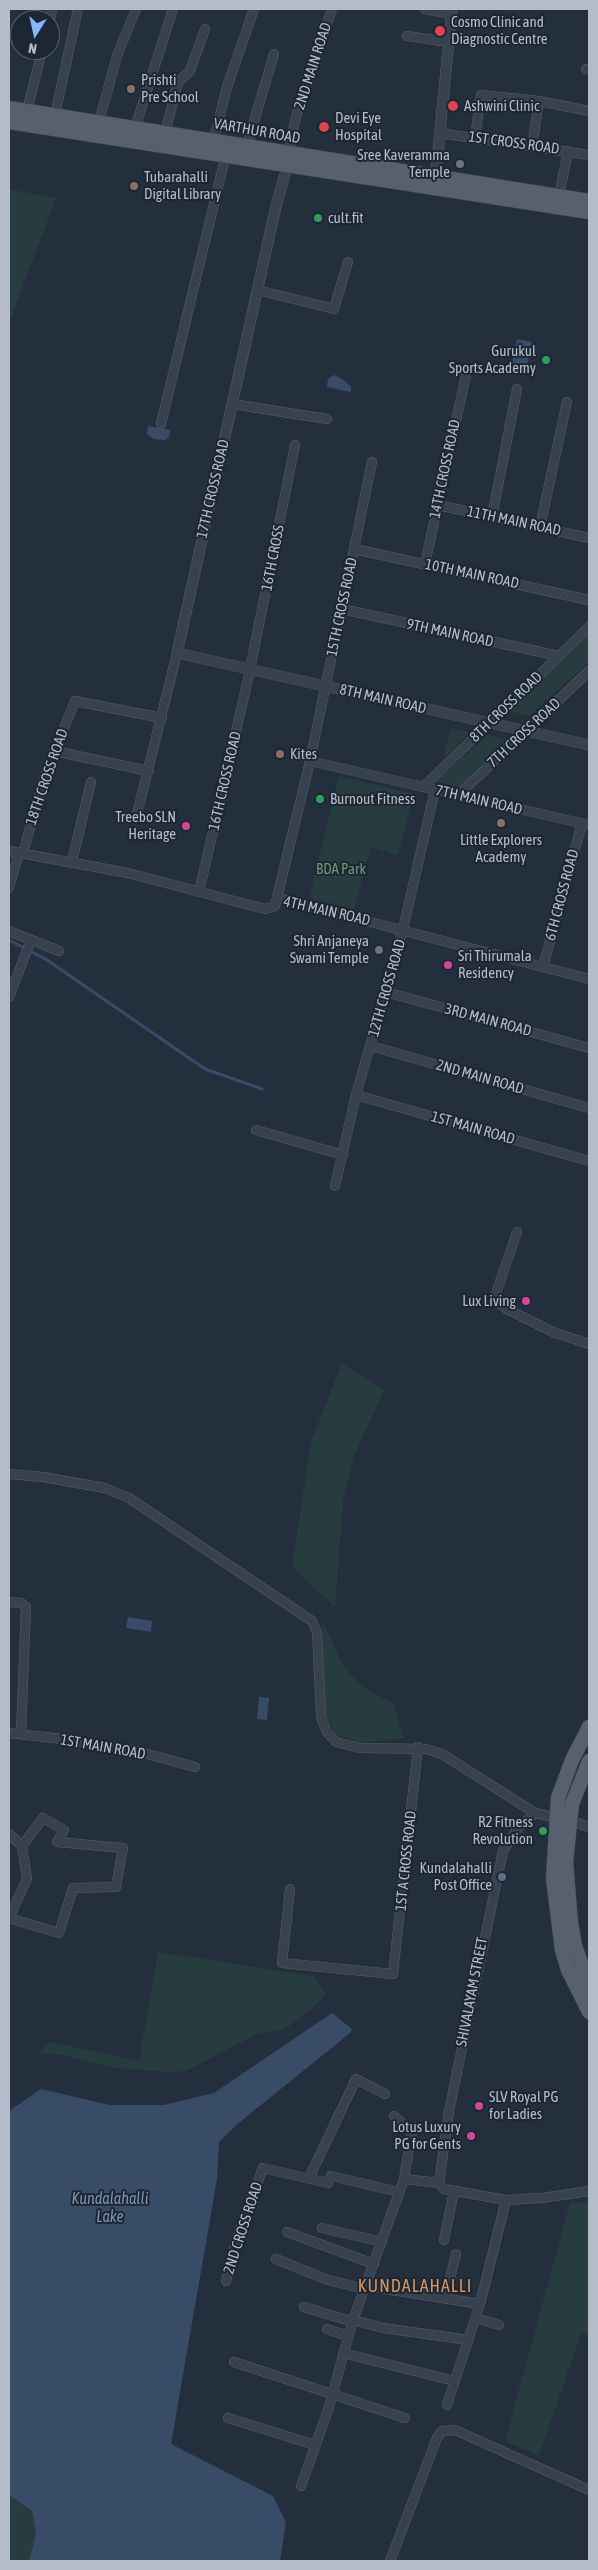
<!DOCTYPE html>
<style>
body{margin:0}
#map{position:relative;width:598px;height:2570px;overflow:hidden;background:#242f3e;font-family:"Asap Condensed",sans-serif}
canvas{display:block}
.frame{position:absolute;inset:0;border:10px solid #b4bcc9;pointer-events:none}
.north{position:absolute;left:10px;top:10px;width:50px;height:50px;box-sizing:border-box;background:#1d2633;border:1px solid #59626f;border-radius:50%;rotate:190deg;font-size:14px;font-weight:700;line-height:20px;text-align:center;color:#b4bcc9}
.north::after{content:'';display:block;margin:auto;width:18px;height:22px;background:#8ab4f8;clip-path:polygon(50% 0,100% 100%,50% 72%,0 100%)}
</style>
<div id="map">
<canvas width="598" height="2570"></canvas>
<div class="frame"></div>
<div class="north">N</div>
</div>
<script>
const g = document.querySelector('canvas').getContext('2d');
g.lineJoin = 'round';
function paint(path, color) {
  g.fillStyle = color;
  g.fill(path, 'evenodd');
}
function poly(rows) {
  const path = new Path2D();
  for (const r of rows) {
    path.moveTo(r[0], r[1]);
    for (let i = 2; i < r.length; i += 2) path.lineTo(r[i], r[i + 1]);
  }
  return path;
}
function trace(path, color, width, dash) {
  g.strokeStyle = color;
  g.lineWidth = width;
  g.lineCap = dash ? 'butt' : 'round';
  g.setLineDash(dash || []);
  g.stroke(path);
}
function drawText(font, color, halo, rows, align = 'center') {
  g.font = font + ' "Asap Condensed",sans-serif';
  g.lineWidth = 4;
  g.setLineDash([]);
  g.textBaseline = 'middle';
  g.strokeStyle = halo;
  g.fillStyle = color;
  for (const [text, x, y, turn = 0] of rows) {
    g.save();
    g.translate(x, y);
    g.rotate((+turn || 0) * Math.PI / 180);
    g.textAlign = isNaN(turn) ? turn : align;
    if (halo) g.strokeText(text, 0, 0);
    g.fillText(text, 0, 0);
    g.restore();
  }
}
const green = poly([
 [9,189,56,198,9,323],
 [589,634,589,662,529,716,508,711],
 [451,728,470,732,447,755,444,755],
 [487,735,508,739,458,787,436,782],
 [339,776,414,794,398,855,371,847,354,909,309,898],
 [342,1363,384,1390,354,1456,343,1500,335,1607,292,1567,311,1442],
 [322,1623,331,1637,339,1658,352,1676,366,1689,393,1703,404,1738,361,1743,336,1734,324,1714],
 [158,1952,314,1976,326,1994,313,2008,285,2029,257,2034,186,2071,167,2072,116,2068,62,2055,38,2053,50,2042,139,2061],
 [589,2201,589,2336,581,2333,539,2456,505,2441,570,2203],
 [9,2495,32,2511,36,2533,29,2561,9,2561]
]);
const water = poly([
 [517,339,532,342,526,372,511,368],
 [334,375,342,379,351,387,351,392,327,387,328,379],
 [148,426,170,430,169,438,165,440,153,439,147,434],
 [128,1617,152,1621,151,1632,126,1628],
 [259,1697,269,1698,267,1720,257,1719],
 [332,2013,352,2029,350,2033,235,2126,219,2142,217,2179,171,2444,273,2496,286,2522,280,2561,29,2561,36,2533,32,2511,9,2495,9,2111,41,2089,109,2105,164,2105,214,2093]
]);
const stream = poly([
 [9,940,47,960,205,1069,262,1089]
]);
const minor = poly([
 [425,9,451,14],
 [50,20,52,9],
 [407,36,448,42],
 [586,69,589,69],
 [27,111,42,50],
 [55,115,78,9],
 [99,122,117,56,136,9],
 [135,128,173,9],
 [165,133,178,82,190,71,205,29],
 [439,133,589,155],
 [475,137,481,95,539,101,589,111],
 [214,139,227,87,254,9],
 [247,145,274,54],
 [532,146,539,101],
 [288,152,297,113,332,9],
 [559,196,568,151],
 [257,290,334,309,348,262],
 [232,404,327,419],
 [161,424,226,154],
 [438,505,589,538],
 [492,517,517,389],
 [540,527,567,402],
 [354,549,589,600],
 [425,564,466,375],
 [342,609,559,656],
 [54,751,149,771],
 [310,761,589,825],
 [423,787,589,627],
 [458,795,589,671],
 [137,814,177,653],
 [9,851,128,873,265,909,275,906,310,761,372,462],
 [23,853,44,778,75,701,162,718],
 [72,861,91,782],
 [9,888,19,853],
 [199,892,248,679,295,445],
 [278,898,589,979],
 [9,931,59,951],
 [543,967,582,823],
 [386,992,589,1048],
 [9,997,31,940],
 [371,1046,589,1108],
 [356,1095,589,1161],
 [256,1130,343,1155],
 [335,1186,356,1095,403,929,435,790],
 [517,1232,494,1299,505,1308,553,1332,589,1344],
 [9,1474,43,1477,105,1488,129,1498,312,1621,317,1632,321,1717,327,1732,336,1742,360,1748,426,1749,442,1754,535,1813,569,1820,589,1827],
 [9,1602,21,1603,26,1607,21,1734],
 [9,1733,72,1740,140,1752,195,1767],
 [9,1834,22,1846,43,1818,64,1830,57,1842,123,1848,116,1887,73,1888,59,1933,9,1918,27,1879,22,1846],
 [290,1889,282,1963,393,1974,418,1747],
 [309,2178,356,2079,385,2094],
 [404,2179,439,2183,444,2189,506,2200,542,2198,589,2191],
 [439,2183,449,2111,503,1851,517,1829,535,1813],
 [322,2228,382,2242],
 [287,2232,374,2264],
 [444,2240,454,2191],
 [276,2259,328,2280,365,2289],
 [226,2281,236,2241,263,2168,328,2183,331,2176,399,2192],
 [366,2286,480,2304],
 [445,2299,456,2254],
 [304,2307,353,2322],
 [476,2318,499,2325],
 [353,2320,383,2328,469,2340],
 [327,2329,348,2336],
 [343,2353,455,2381],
 [234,2362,405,2418],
 [447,2405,480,2304,506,2200],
 [228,2418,315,2445],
 [301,2486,328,2410,353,2320,404,2179,412,2131,394,2116],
 [390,2561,437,2438,442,2431,455,2430,589,2490]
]);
const tertiary = poly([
 [288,164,276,206,177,653,589,745],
 [435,182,452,9]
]);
const primary = poly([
 [9,108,589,201],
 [9,122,589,212],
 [589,1727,572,1760,558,1798,553,1878,562,1950,568,1970,589,2012],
 [589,1761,572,1804,566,1862,571,1923,575,1946,589,1985]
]);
const markers = [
 [440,31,6,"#e0444e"],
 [131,89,5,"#8d6e63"],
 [453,106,6,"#e0444e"],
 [324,127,6,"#e0444e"],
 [460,164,5,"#6b7280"],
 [134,186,5,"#8d6e63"],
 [318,218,5,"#2e9e5b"],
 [546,360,5,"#2e9e5b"],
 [280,754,5,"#8d6e63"],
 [320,799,5,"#2e9e5b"],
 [501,823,5,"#8d6e63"],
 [186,826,5,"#d1479c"],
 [379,950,5,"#6b7280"],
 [448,965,5,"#d1479c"],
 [526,1301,5,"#d1479c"],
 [543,1831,5,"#2e9e5b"],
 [502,1877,5,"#5c6f8a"],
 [479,2106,5,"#d1479c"],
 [471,2136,5,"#d1479c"]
];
const poiNames = [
 ["Cosmo Clinic and",451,22],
 ["Diagnostic Centre",451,39],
 ["Prishti",141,80],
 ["Pre School",141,97],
 ["Ashwini Clinic",464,106],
 ["Devi Eye",335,118],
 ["Hospital",335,135],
 ["Sree Kaveramma",450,155,"right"],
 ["Temple",450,172,"right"],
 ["Tubarahalli",144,177],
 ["Digital Library",144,194],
 ["cult.fit",328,218],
 ["Gurukul",536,351,"right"],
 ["Sports Academy",536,368,"right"],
 ["Kites",290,754],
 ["Burnout Fitness",330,799],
 ["Treebo SLN",176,817,"right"],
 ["Heritage",176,834,"right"],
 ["Little Explorers",501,840,"center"],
 ["Academy",501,857,"center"],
 ["Shri Anjaneya",369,941,"right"],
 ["Swami Temple",369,958,"right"],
 ["Sri Thirumala",458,956],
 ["Residency",458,973],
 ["Lux Living",516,1301,"right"],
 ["R2 Fitness",533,1822,"right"],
 ["Revolution",533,1839,"right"],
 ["Kundalahalli",492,1868,"right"],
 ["Post Office",492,1885,"right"],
 ["SLV Royal PG",489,2097],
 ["for Ladies",489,2114],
 ["Lotus Luxury",461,2127,"right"],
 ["PG for Gents",461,2144,"right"]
];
const streetNames = [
 ["2ND MAIN ROAD",313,66,-72],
 ["VARTHUR ROAD",257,131,10],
 ["1ST CROSS ROAD",514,143,8],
 ["14TH CROSS ROAD",445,469,-78],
 ["17TH CROSS ROAD",213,489,-77],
 ["11TH MAIN ROAD",514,521,12],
 ["16TH CROSS",273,558,-79],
 ["10TH MAIN ROAD",472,574,12],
 ["15TH CROSS ROAD",342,607,-78],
 ["9TH MAIN ROAD",450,633,12],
 ["8TH MAIN ROAD",383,699,13],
 ["8TH CROSS ROAD",506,707,-44],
 ["7TH CROSS ROAD",524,733,-43],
 ["18TH CROSS ROAD",47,777,-71],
 ["16TH CROSS ROAD",225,781,-77],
 ["7TH MAIN ROAD",479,800,13],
 ["6TH CROSS ROAD",562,895,-75],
 ["4TH MAIN ROAD",327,911,13],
 ["12TH CROSS ROAD",387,988,-74],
 ["3RD MAIN ROAD",488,1020,15],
 ["2ND MAIN ROAD",480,1077,16],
 ["1ST MAIN ROAD",473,1128,16],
 ["1ST MAIN ROAD",103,1747,10],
 ["1ST A CROSS ROAD",406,1861,-84],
 ["SHIVALAYAM STREET",472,1992,-79],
 ["2ND CROSS ROAD",243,2228,-72]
];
const parkNames = [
 ["BDA Park",341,869]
];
const waterNames = [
 ["Kundalahalli",110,2199],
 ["Lake",110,2217]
];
const quarterNames = [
 ["KUNDALAHALLI",415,2286]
];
paint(green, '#263c3f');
paint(water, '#394c67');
trace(stream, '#394c67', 3);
trace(minor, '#565f6c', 10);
trace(tertiary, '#565f6c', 11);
trace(primary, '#414a57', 15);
trace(minor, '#38414e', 9);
trace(tertiary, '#38414e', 10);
trace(primary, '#56606e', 14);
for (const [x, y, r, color] of markers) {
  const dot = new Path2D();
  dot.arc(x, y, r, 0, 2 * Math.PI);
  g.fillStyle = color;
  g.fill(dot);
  trace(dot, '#1d2633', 2);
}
drawText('15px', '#b4bcc9', '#1d2633', poiNames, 'left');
drawText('15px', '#b4bcc9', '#1d2633', streetNames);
drawText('15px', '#6b9a76', '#1d2633', parkNames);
drawText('italic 16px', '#7c92b1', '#1d2633', waterNames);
g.letterSpacing = '1px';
drawText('18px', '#d59563', '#1d2633', quarterNames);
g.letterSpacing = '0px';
</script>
